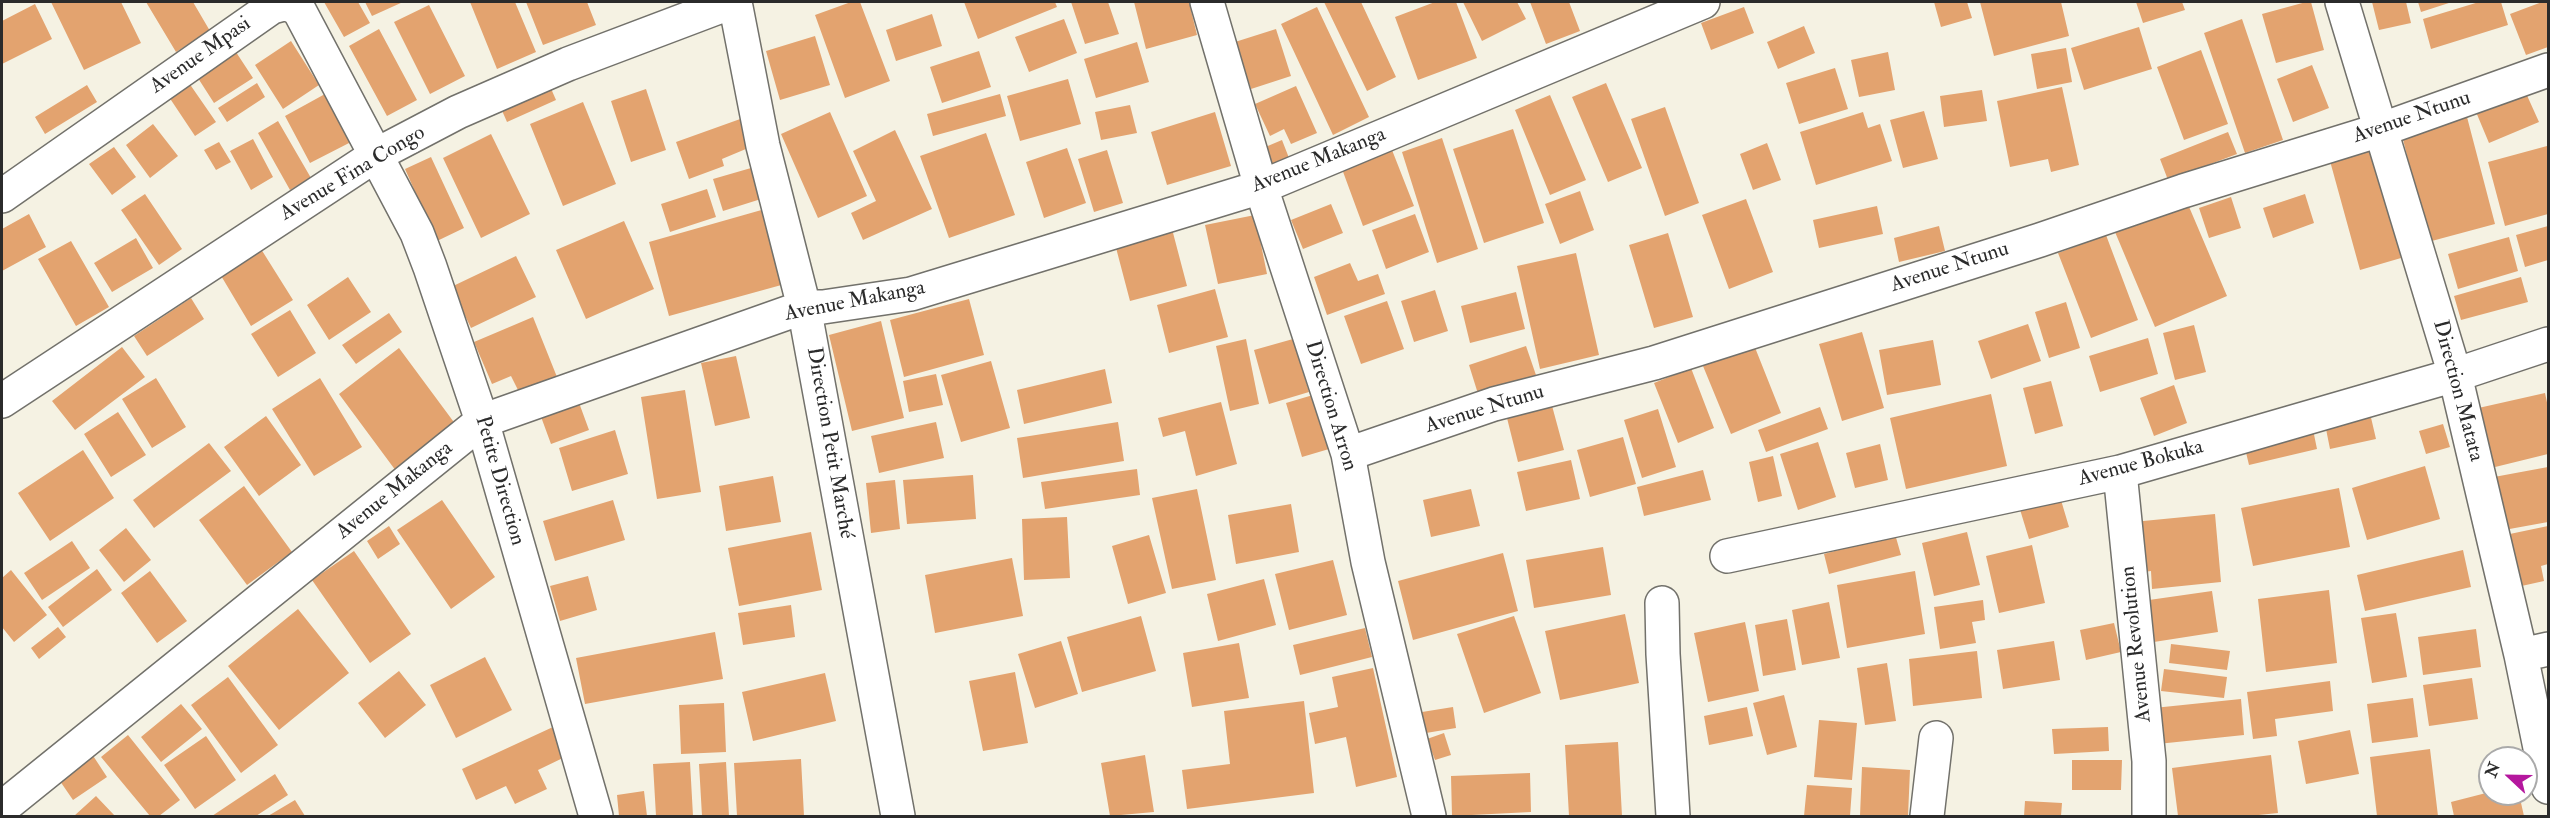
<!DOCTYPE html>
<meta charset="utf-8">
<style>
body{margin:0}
#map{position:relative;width:2550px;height:818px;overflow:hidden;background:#f5f2e3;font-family:"IM FELL Double Pica",serif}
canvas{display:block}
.frame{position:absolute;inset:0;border:3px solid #2b2b2b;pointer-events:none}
.north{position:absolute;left:2478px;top:746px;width:60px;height:60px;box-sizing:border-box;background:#fff;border:2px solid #aaa;border-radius:50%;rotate:292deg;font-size:16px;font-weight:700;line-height:24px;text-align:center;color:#2b2b2b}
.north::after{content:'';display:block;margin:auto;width:21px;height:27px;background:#b5179e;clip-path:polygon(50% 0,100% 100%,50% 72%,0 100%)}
</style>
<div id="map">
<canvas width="2550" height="818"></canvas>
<div class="frame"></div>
<div class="north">N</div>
</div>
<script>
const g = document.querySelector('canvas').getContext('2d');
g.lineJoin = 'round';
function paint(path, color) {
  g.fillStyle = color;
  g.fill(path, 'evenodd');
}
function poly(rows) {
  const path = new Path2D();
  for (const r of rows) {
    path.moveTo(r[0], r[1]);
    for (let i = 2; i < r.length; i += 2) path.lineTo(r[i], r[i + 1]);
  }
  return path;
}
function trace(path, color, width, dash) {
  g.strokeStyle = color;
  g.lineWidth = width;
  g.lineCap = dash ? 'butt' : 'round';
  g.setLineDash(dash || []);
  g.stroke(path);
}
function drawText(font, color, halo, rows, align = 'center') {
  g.font = font + ' "IM FELL Double Pica",serif';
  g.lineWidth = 6;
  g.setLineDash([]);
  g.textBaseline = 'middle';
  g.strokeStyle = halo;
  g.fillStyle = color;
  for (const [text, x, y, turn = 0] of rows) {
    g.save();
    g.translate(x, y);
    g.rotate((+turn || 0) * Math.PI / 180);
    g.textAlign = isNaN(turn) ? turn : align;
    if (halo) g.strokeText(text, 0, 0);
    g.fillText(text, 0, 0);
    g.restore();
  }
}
const building = poly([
 [51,2,121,2,141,43,84,70],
 [146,2,193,2,210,31,176,52],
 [324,2,358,2,370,23,344,37],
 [365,2,403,2,372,16],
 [470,2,515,2,536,52,497,69],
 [526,2,587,2,596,25,543,45],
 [851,2,860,2,890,81,845,98,815,15],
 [964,2,1055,2,1057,7,978,39],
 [1071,2,1108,2,1119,34,1085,44],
 [1134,2,1189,2,1197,35,1146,49],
 [1324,2,1361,2,1396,77,1367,91],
 [1435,2,1456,2,1477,58,1418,80,1395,17],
 [1463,2,1517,2,1526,19,1482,41],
 [1530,2,1569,2,1580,31,1546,44],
 [1934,2,1967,2,1972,18,1941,27],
 [1980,2,2061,2,2069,36,1994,56],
 [2136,2,2182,2,2185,10,2143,23],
 [2306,2,2311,2,2324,50,2276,63,2262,14],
 [2372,2,2406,2,2411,23,2379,30],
 [2418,2,2452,2,2421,12],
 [2479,2,2501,2,2508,25,2431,49,2423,19],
 [2542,2,2548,2,2548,47,2526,55,2510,14],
 [35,4,52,39,2,64,2,21],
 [429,5,465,76,430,94,394,22],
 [1317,7,1369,117,1333,135,1281,24],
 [1744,7,1754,33,1711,50,1701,23],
 [932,14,942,46,896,61,886,30],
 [1064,19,1077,53,1029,72,1015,37],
 [2242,19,2283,140,2245,153,2204,33],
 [1804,26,1815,53,1778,69,1767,42],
 [2139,27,2152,69,2084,90,2071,48],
 [379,29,417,100,387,116,349,46],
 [1276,29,1291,76,1251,89,1235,42],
 [815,36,830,85,780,100,766,51],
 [291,41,319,85,283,109,255,65],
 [1137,42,1149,82,1096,98,1084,59],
 [2066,48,2072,82,2037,89,2031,54],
 [234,49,253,78,214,103,196,75],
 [2201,50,2228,124,2184,140,2157,67],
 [979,51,991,87,942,103,930,67],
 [1888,52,1895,90,1859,97,1851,60],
 [2312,65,2329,108,2293,122,2277,79],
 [1835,68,1848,109,1799,124,1786,83],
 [1068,79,1081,124,1020,141,1007,96],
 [189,83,216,122,195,136,169,97],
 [257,83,265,97,227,122,218,108],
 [1606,83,1642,168,1608,182,1572,97],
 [549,84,556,100,507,122,500,106],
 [87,85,97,102,45,134,35,117],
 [1296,86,1317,133,1291,144,1284,129,1270,136,1255,104],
 [2062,87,2079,165,2051,172,2048,159,2010,167,1997,101],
 [646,89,666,150,631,162,611,101],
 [1982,90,1987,121,1944,127,1940,96],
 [2525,91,2539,122,2489,143,2476,112],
 [325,94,351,142,310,163,285,116],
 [1000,94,1006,116,933,136,927,114],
 [1550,95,1586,180,1550,195,1515,110],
 [583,102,616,184,563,206,530,124],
 [1130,105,1137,133,1101,140,1095,112],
 [1665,107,1699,203,1665,216,1631,119],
 [1924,111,1938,159,1903,168,1890,120],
 [830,112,867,196,818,218,781,134],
 [1215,112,1231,166,1167,185,1151,132],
 [1863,112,1868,128,1880,124,1892,161,1816,185,1800,132],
 [2467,117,2495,224,2428,242,2402,135],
 [743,118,753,146,722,159,724,166,689,179,676,142],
 [278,121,311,178,290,190,258,133],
 [153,124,178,156,150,178,126,145],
 [1513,129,1544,223,1484,243,1453,149],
 [895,130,932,209,863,240,851,213,876,201,853,151],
 [2228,132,2237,154,2168,180,2160,159],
 [986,133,1015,215,949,238,920,156],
 [491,134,530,214,481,238,443,158],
 [1442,138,1478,249,1437,263,1402,152],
 [253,139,273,177,251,190,230,151],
 [1282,140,1289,158,1271,165,1263,148],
 [219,142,231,162,216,170,204,150],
 [1767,143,1781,180,1753,190,1740,154],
 [2547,146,2548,214,2505,226,2488,162],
 [114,147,136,177,112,195,89,164],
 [1067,148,1086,203,1044,218,1026,162],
 [2372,149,2401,258,2360,270,2330,161],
 [1107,150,1123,203,1094,212,1078,159],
 [1392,150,1414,206,1363,226,1342,169],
 [431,157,464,228,437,241,405,169],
 [751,168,761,199,723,211,713,179],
 [707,189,716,217,670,232,661,204],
 [1580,191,1594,230,1560,244,1545,204],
 [145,194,182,249,159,265,121,210],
 [2305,194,2314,223,2273,238,2263,208],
 [2231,197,2241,228,2209,238,2199,208],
 [1746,199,1773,272,1729,289,1702,215],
 [2187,202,2227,296,2155,327,2115,232],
 [1331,204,1343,233,1303,249,1291,220],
 [1877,206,1883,234,1819,248,1813,220],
 [765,209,785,284,669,316,649,242],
 [29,214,46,247,2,271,2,229],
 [1415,214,1429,252,1386,269,1372,230],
 [1255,215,1267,274,1218,284,1205,225],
 [624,221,654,289,586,319,556,250],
 [1939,226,1945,251,1899,262,1894,238],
 [2548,226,2548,260,2525,267,2516,235],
 [1172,229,1187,286,1130,301,1115,244],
 [1668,233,1693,317,1654,328,1629,245],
 [2106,235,2138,320,2091,338,2058,253],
 [2509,237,2518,271,2458,289,2448,254],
 [136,238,153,268,112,292,94,263],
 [71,241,109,307,76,326,38,259],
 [261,249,293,300,251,326,220,274],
 [1576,253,1599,355,1540,369,1517,266],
 [516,256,536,297,471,328,451,287],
 [1350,263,1358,281,1378,274,1385,294,1327,315,1314,277],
 [348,277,371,312,329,340,307,305],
 [2521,277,2528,302,2461,320,2454,296],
 [1215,289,1228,337,1169,353,1157,305],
 [1435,290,1448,331,1414,342,1401,301],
 [1516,292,1525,329,1470,343,1461,306],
 [191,298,204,319,147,356,134,336],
 [969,299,984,355,904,377,890,320],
 [1387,301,1404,349,1361,364,1344,316],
 [2066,302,2080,348,2049,358,2035,312],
 [290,310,316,353,278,377,251,334],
 [389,313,402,332,356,364,342,345],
 [533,317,557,377,519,392,511,376,492,384,474,342],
 [881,321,904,418,852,431,829,335],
 [2028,324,2041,361,1991,379,1978,341],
 [2194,325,2206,372,2175,380,2163,333],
 [1862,332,1884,408,1842,421,1819,344],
 [2148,338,2158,374,2100,392,2089,356],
 [1246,339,1259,404,1230,411,1216,346],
 [1293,339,1309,392,1269,404,1254,350],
 [1933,340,1941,385,1887,395,1879,350],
 [1754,345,1781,413,1731,434,1703,366],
 [1526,346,1537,378,1479,397,1469,365],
 [122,347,145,377,75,430,52,401],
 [399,348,456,425,396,471,339,394],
 [736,356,750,418,715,426,701,363],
 [991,361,1010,428,961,442,941,375],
 [1691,368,1714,428,1678,443,1654,383],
 [1105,369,1112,403,1024,424,1017,390],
 [936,374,943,405,909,412,903,381],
 [156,378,186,427,152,448,122,399],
 [320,378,362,447,314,476,272,409],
 [2051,381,2063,426,2035,434,2023,388],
 [2174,385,2187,423,2154,436,2140,398],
 [685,390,701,492,657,499,641,397],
 [2545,393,2548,407,2548,454,2487,469,2474,409],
 [1991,394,2007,466,1906,489,1890,418],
 [1313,395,1329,449,1302,457,1286,403],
 [578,400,589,430,551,444,540,414],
 [1221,402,1237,464,1196,476,1185,431,1163,437,1158,418],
 [1551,402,1564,450,1518,462,1506,414],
 [1820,407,1828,429,1766,452,1758,430],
 [1658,409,1676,467,1642,478,1624,420],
 [2369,409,2376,439,2330,449,2324,419],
 [118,412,146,455,111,477,84,434],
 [266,416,301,465,259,496,224,447],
 [2311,420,2317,449,2249,465,2242,436],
 [936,422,944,458,879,473,871,436],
 [1118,422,1124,461,1023,478,1017,438],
 [2443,424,2450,447,2426,454,2419,431],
 [615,430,628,474,572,491,559,448],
 [1623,437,1636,484,1590,497,1577,450],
 [1818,442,1836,497,1798,510,1780,454],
 [209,443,231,471,154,528,133,500],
 [1880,444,1888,480,1855,488,1846,453],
 [83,450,114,498,50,541,18,493],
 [1773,456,1782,496,1758,502,1749,462],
 [1571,460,1580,499,1526,511,1517,472],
 [2425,466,2440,519,2367,540,2352,488],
 [2548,467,2548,522,2504,530,2494,477],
 [1137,469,1140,495,1045,509,1041,482],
 [1703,470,1711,500,1644,516,1637,487],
 [973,475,976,519,907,524,903,480],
 [773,476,781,522,726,531,719,486],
 [895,480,900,529,871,533,866,483],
 [244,486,292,552,247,585,199,520],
 [2339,488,2350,547,2253,566,2241,508],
 [1197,489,1216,580,1172,589,1152,498],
 [1471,489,1480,526,1431,537,1423,500],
 [2058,490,2069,527,2029,539,2018,503],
 [442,500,495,577,451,609,397,530],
 [613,500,625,540,555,561,543,521],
 [1291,504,1299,552,1236,564,1228,515],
 [2215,514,2221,582,2152,589,2151,571,2137,573,2133,522],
 [1067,517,1070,578,1024,580,1022,519],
 [389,526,400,544,378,559,367,541],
 [2548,526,2548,564,2541,566,2544,581,2517,587,2505,535],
 [126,528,151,560,124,582,99,550],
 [811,532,822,590,739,606,728,548],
 [1967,532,1980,585,1934,596,1922,543],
 [1895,534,1901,555,1829,574,1824,554],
 [1149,535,1166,593,1128,604,1112,546],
 [72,541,90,568,42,600,24,573],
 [2032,545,2045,603,1999,613,1986,556],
 [1603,547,1611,595,1534,608,1526,560],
 [2463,550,2471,587,2365,611,2357,575],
 [354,551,411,634,370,663,312,580],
 [1503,553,1518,611,1413,640,1398,581],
 [1012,558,1023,616,935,633,925,575],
 [1333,560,1347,615,1289,630,1275,574],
 [97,569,112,590,63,627,48,607],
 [11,570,47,615,14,642,2,627,2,578],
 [150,571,187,621,157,643,121,593],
 [1915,571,1925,634,1847,648,1837,585],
 [588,576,597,610,560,621,550,586],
 [1264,579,1276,625,1218,641,1207,594],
 [2329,590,2337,663,2266,672,2258,599],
 [2212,591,2218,632,2141,644,2135,602],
 [1983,600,1985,620,1972,622,1976,643,1940,649,1934,607],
 [1829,602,1840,658,1802,665,1792,610],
 [791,605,795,637,743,645,738,613],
 [298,609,349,673,279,730,228,666],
 [2396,613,2407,677,2372,683,2361,618],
 [1625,614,1639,683,1560,700,1545,631],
 [1141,616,1156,671,1082,692,1067,637],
 [1514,616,1541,693,1484,713,1457,634],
 [1787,619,1796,670,1763,676,1755,625],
 [1745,622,1759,691,1708,702,1694,633],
 [2114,623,2121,652,2086,660,2080,630],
 [58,627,66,637,39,659,31,648],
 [1365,628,1372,657,1300,675,1293,645],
 [2476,629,2481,667,2423,675,2418,637],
 [715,632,723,679,585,704,576,658],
 [1061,641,1078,694,1035,708,1018,654],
 [2054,641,2060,680,2003,689,1997,650],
 [1239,643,1249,698,1192,707,1183,653],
 [2171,644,2230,651,2227,670,2169,663],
 [1977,651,1982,698,1913,706,1909,659],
 [485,657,512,710,456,738,430,685],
 [1887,663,1896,721,1865,725,1857,668],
 [1373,668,1397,777,1356,787,1346,737,1315,744,1309,713,1338,707,1332,677],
 [2164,669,2227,677,2224,698,2161,691],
 [399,671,426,705,385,738,358,703],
 [1015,672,1028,743,983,751,969,681],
 [825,673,836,721,753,741,742,692],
 [228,677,278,745,241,773,191,705],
 [2472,678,2478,719,2429,726,2423,685],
 [2330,681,2333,711,2275,719,2277,736,2253,739,2247,692],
 [1784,695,1797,747,1767,755,1753,703],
 [2413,698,2418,737,2372,743,2367,704],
 [2241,699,2244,735,2148,745,2144,709],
 [1304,701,1314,793,1187,809,1182,770,1230,764,1224,711],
 [724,703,726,752,681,754,679,705],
 [181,704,202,729,161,762,141,737],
 [1453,707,1456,728,1426,733,1422,712],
 [1747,707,1753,736,1709,745,1704,716],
 [1819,720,1857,723,1852,780,1814,777],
 [553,727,567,756,538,770,547,789,515,804,506,786,476,800,462,769],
 [2108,727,2109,751,2054,754,2052,729],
 [2350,730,2359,774,2306,784,2298,741],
 [1444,733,1451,755,1435,760,1427,739],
 [128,735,180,800,159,816,150,816,101,757],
 [206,736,236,780,195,809,164,765],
 [1618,742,1622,816,1569,816,1565,745],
 [86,745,107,777,73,800,51,768],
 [2430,749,2438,816,2377,816,2370,757],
 [1145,755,1154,812,1110,816,1101,763],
 [2271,755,2278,813,2249,816,2178,816,2172,768],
 [801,759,804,816,737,816,734,763],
 [2072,760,2122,760,2121,790,2072,790],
 [690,762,693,816,656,816,653,764],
 [726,762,729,816,702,816,699,764],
 [1862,767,1910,770,1908,816,1860,816],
 [1530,773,1531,812,1452,816,1451,776],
 [275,774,288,795,256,816,212,816],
 [1807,785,1852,788,1850,816,1804,816],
 [644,791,647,816,619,816,617,795],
 [2490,792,2519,794,2524,816,2454,816,2451,802],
 [96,796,115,816,74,816],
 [295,800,305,816,268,816],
 [2025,801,2062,803,2061,816,2024,816]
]);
const minor = poly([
 [735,2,763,146,804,307,898,816],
 [1207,2,1261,187,1348,454,1368,562,1429,816],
 [2342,2,2455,375,2521,655,2548,787],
 [2,196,272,7,287,3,299,10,417,233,430,267,482,421,596,816],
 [2,401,376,155,458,112,568,64,732,2],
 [1348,454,1494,404,1654,363,2040,240,2183,191,2380,130,2548,70],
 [2120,472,2149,761,2149,816],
 [1727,556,2120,472,2455,375,2548,344],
 [1662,603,1663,654,1673,816],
 [2521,655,2548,649],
 [2,808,482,421,804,307,823,307,911,294,1261,187,1703,2],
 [1927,816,1936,738]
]);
const streetNames = [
 ["Avenue Mpasi",201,56,-35],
 ["Avenue Ntunu",2412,118,-19],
 ["Avenue Makanga",1319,161,-22],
 ["Avenue Fina Congo",353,174,-31],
 ["Avenue Ntunu",1950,268,-18],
 ["Avenue Makanga",855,302,-11],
 ["Direction Matata",2457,391,75],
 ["Direction Arron",1330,406,73],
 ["Avenue Ntunu",1485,410,-17],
 ["Direction Petit Marché",829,443,80],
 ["Avenue Bokuka",2141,464,-15],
 ["Petite Direction",499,481,74],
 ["Avenue Makanga",395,491,-39],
 ["Avenue Revolution",2137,644,-96]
];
paint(building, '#e3a36f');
trace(minor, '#72716b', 36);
trace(minor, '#fff', 33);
drawText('21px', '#2b2b2b', '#fff', streetNames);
</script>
